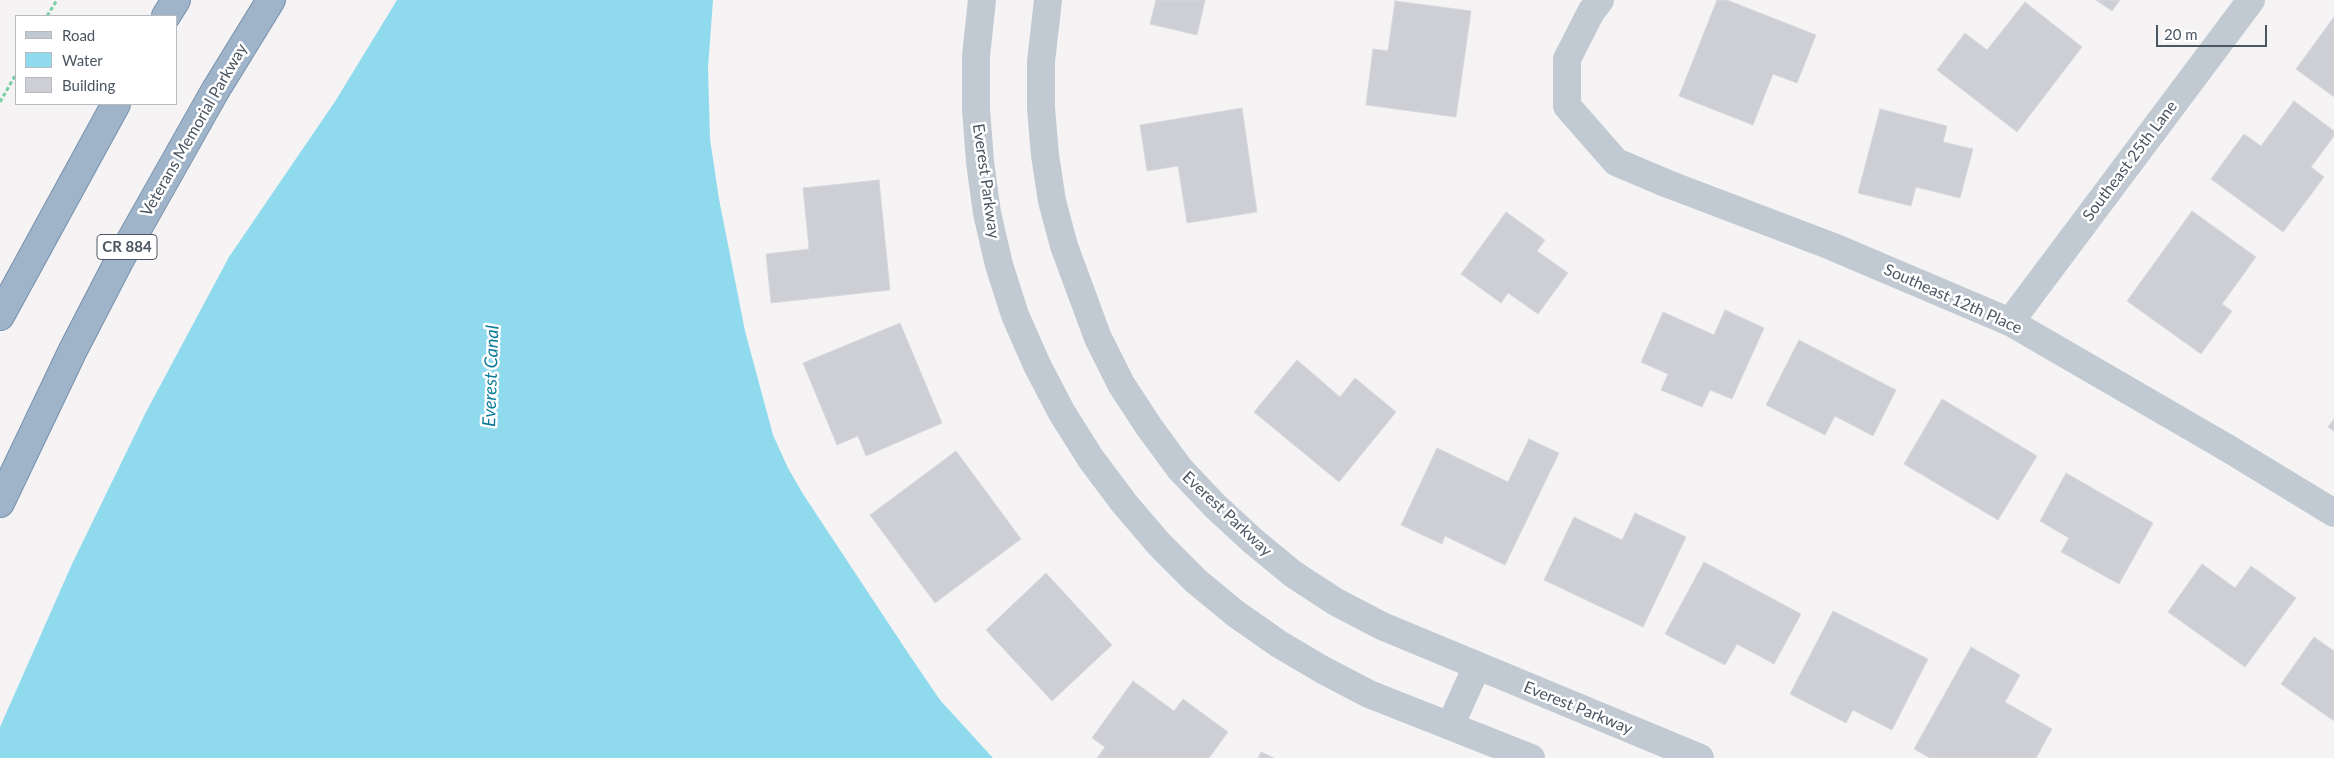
<!DOCTYPE html>
<style>
body{margin:0}
#map{position:relative;width:2334px;height:758px;overflow:hidden;background:#f5f3f3;font-family:Lato,sans-serif}
canvas{display:block}
.legend{position:absolute;left:15px;top:15px;width:162px;height:90px;box-sizing:border-box;background:#fff;border:1px solid #b7bbc0;margin:0;padding:6px 9px;list-style:none;font-size:15px;color:#4a5661}
.legend li{display:flex;align-items:center;gap:10px;height:25px}
.legend b{width:25px;border:1px solid #b7bbc0}
.scale{position:absolute;left:2156px;top:25px;width:111px;height:22px;box-sizing:border-box;border:2px solid #4a5661;border-top:0;padding-left:6px;font-size:15px;line-height:18px;white-space:nowrap;color:#4a5661;-webkit-text-stroke:4px #fff;paint-order:stroke}
</style>
<div id="map">
<canvas width="2334" height="758"></canvas>
<ul class="legend">
<li><b style="height:6px;background:#c1cad2"></b>Road</li>
<li><b style="height:14px;background:#90daee"></b>Water</li>
<li><b style="height:14px;background:#cdcfd5"></b>Building</li>
</ul>
<div class="scale">20 m</div>
</div>
<script>
const g = document.querySelector('canvas').getContext('2d');
g.lineJoin = 'round';
function paint(path, color) {
  g.fillStyle = color;
  g.fill(path, 'evenodd');
}
function poly(rows) {
  const path = new Path2D();
  for (const r of rows) {
    path.moveTo(r[0], r[1]);
    for (let i = 2; i < r.length; i += 2) path.lineTo(r[i], r[i + 1]);
  }
  return path;
}
function trace(path, color, width, dash) {
  g.strokeStyle = color;
  g.lineWidth = width;
  g.lineCap = dash ? 'butt' : 'round';
  g.setLineDash(dash || []);
  g.stroke(path);
}
function drawText(font, color, halo, rows, align = 'center') {
  g.font = font + ' Lato,sans-serif';
  g.lineWidth = 5;
  g.setLineDash([]);
  g.textBaseline = 'middle';
  g.strokeStyle = halo;
  g.fillStyle = color;
  for (const [text, x, y, turn = 0] of rows) {
    g.save();
    g.translate(x, y);
    g.rotate((+turn || 0) * Math.PI / 180);
    g.textAlign = isNaN(turn) ? turn : align;
    if (halo) g.strokeText(text, 0, 0);
    g.fillText(text, 0, 0);
    g.restore();
  }
}
const water = poly([
 [397,0,713,0,708,68,710,139,719,199,745,331,773,435,788,468,803,494,910,656,940,700,993,758,0,758,0,727,72,564,145,414,229,257,336,100]
]);
const building = poly([
 [1156,0,1205,0,1197,35,1150,24,1156,0],
 [1717,0,1727,0,1816,35,1797,83,1773,74,1753,125,1679,96,1717,0],
 [2096,0,2120,0,2112,11,2096,0],
 [1395,1,1471,11,1456,117,1366,105,1373,49,1388,51,1395,1],
 [2025,2,2082,47,2017,132,1937,70,1965,33,1987,50,2025,2],
 [2334,17,2334,97,2296,69,2334,17],
 [2294,101,2334,131,2334,136,2311,167,2324,177,2283,232,2211,179,2244,134,2261,146,2294,101],
 [1242,108,1257,212,1187,223,1178,166,1147,171,1140,125,1242,108],
 [1880,109,1947,126,1943,142,1973,149,1960,198,1916,187,1911,206,1858,193,1880,109],
 [879,180,890,290,771,303,766,254,809,249,803,188,879,180],
 [2192,211,2256,257,2222,304,2232,311,2201,354,2127,301,2192,211],
 [1506,212,1545,240,1537,251,1568,273,1538,314,1508,293,1501,303,1461,274,1506,212],
 [1725,310,1764,328,1732,399,1710,390,1702,407,1661,390,1668,374,1641,362,1663,312,1714,335,1725,310],
 [900,323,942,423,866,456,858,436,837,445,803,363,900,323],
 [1799,340,1896,390,1873,436,1835,416,1825,435,1766,405,1799,340],
 [1297,360,1340,397,1355,378,1396,412,1339,482,1254,412,1297,360],
 [1942,399,2037,456,1998,520,1904,464,1942,399],
 [2334,419,2334,431,2328,427,2334,419],
 [1529,439,1559,453,1505,565,1445,536,1442,544,1401,525,1437,448,1508,482,1529,439],
 [956,451,1021,539,935,603,870,515,956,451],
 [2066,473,2153,523,2119,584,2061,552,2069,538,2040,521,2066,473],
 [1635,513,1686,537,1643,627,1544,580,1574,517,1622,540,1635,513],
 [1704,562,1801,614,1774,664,1737,644,1725,665,1665,634,1704,562],
 [2202,564,2235,588,2251,566,2296,598,2245,667,2168,612,2202,564],
 [1046,573,1112,645,1052,701,986,630,1046,573],
 [1833,611,1928,659,1892,730,1853,710,1846,723,1790,694,1833,611],
 [2314,637,2334,651,2334,721,2281,684,2314,637],
 [1971,647,2020,675,2005,702,2052,729,2036,758,1930,758,1914,749,1971,647],
 [1133,681,1174,711,1183,699,1228,732,1209,758,1097,758,1105,747,1092,738,1133,681],
 [1261,752,1274,758,1258,758,1261,752]
]);
const path = poly([
 [47,16,57,0],
 [0,102,16,74]
]);
const minor = poly([
 [1600,0,1591,12,1567,59,1567,106,1616,162,1668,184,1831,246,2010,322,2229,449,2334,513],
 [2010,322,2251,0]
]);
const tertiary = poly([
 [982,0,976,56,976,109,980,162,987,213,999,265,1015,315,1037,365,1062,413,1091,459,1124,503,1159,544,1196,581,1236,614,1279,644,1323,670,1369,694,1531,758],
 [1048,0,1041,62,1041,108,1045,155,1052,201,1064,246,1098,338,1121,384,1149,427,1180,469,1215,506,1253,541,1293,574,1336,602,1382,626,1700,758],
 [1450,726,1477,666]
]);
const trunk = poly([
 [166,16,176,0],
 [0,316,116,104],
 [0,503,73,350,118,263,215,91,271,0]
]);
const shields = [
 [127,247,60]
];
const shieldNames = [
 ["CR 884",127,247]
];
const streetNames = [
 ["Veterans Memorial Parkway",194,130,-60],
 ["Southeast 25th Lane",2130,161,-53],
 ["Everest Parkway",986,181,82],
 ["Southeast 12th Place",1953,299,24],
 ["Everest Parkway",1227,514,43],
 ["Everest Parkway",1578,708,22]
];
const waterNames = [
 ["Everest Canal",491,376,-88]
];
paint(water, '#90daee');
paint(building, '#cdcfd5');
trace(building, '#d7d9de', 1);
trace(trunk, '#7690ad', 30);
trace(path, '#7ad0a6', 3, [4, 2.5]);
trace(minor, '#c1cad2', 28);
trace(tertiary, '#c1cad2', 28);
trace(trunk, '#9fb4c9', 28);
for (const [x, y, w] of shields) {
  const box = new Path2D();
  box.roundRect(x - w / 2, y - 12.5, w, 25, 4);
  g.fillStyle = '#fff';
  g.fill(box);
  trace(box, '#4a5661', 1);
}
drawText('bold 15px', '#4a5661', null, shieldNames);
drawText('16px', '#4a5661', '#fff', streetNames);
drawText('italic 18px', '#0c7c9b', '#fff', waterNames);
</script>
